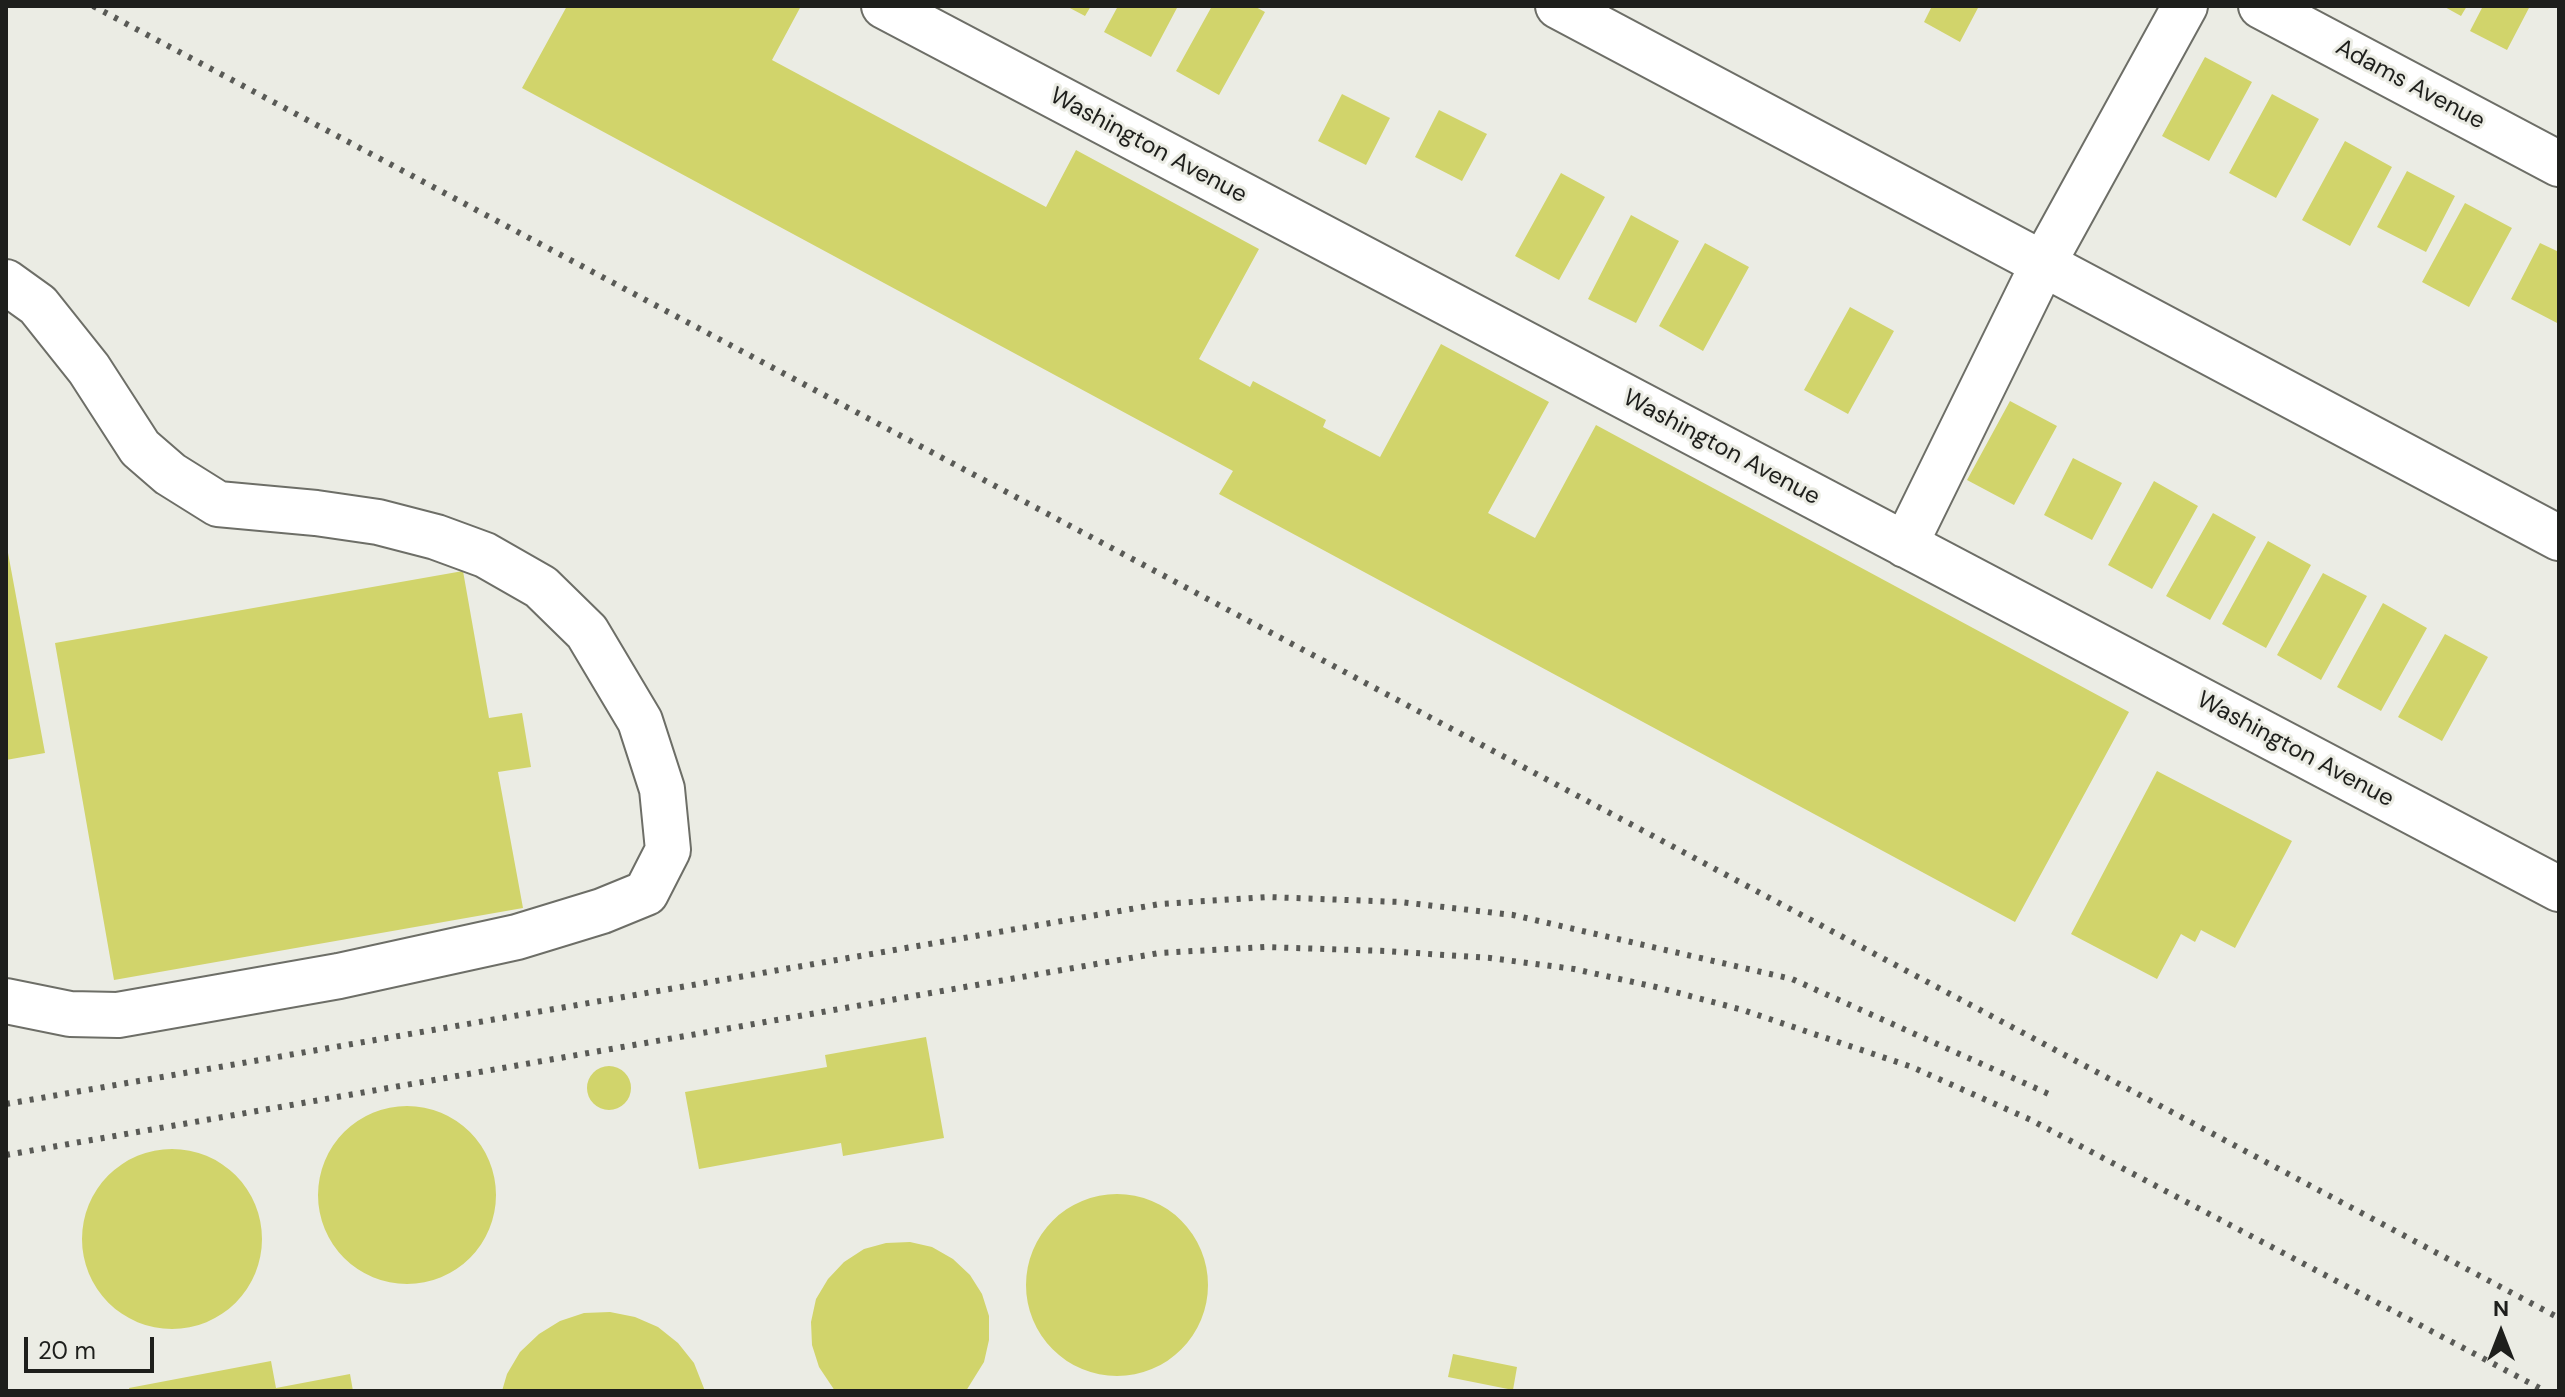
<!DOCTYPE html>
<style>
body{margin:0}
#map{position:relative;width:2565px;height:1397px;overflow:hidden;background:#ebece4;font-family:"DM Sans",sans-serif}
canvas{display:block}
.frame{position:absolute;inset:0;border:8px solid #1e1f1c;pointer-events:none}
.north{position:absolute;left:2461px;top:1293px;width:80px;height:80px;-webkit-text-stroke:6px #ebece4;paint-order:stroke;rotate:0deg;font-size:22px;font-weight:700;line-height:32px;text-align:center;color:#1e1f1c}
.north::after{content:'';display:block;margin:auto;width:28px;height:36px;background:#1e1f1c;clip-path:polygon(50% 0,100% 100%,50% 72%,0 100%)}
.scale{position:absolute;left:24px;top:1337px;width:130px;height:36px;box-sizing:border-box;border:4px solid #1e1f1c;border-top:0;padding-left:10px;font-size:24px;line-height:28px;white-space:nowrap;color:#1e1f1c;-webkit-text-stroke:6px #ebece4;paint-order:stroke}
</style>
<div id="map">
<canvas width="2565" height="1397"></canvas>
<div class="frame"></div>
<div class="north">N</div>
<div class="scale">20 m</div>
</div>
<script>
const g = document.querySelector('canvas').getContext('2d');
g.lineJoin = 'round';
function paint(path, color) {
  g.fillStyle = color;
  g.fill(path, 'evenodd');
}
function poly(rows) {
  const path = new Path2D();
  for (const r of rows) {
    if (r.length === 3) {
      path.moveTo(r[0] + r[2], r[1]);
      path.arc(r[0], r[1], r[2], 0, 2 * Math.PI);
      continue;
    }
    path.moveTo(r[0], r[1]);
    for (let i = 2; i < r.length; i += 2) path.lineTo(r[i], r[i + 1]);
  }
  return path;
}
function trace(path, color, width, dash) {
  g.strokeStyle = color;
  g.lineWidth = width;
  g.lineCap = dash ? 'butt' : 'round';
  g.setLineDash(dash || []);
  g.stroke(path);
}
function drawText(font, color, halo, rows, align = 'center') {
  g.font = font + ' "DM Sans",sans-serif';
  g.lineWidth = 6;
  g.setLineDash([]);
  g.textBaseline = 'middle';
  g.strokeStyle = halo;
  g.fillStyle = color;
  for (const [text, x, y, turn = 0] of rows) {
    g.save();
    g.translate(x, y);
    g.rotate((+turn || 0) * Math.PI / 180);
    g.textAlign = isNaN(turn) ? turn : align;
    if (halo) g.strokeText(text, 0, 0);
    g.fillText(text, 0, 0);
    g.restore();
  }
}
const building = poly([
 [567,6,801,6,772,60,1046,207,1076,150,1259,249,1199,359,1250,387,1253,381,1326,420,1323,427,1380,457,1441,344,1549,402,1488,513,1535,538,1596,425,2129,712,2015,922,1219,494,1233,471,522,88],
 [1066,6,1091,6,1085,16],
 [1118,6,1178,6,1151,57,1104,32],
 [1212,6,1254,6,1265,12,1219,95,1176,71],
 [1932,6,1979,6,1960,42,1924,22],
 [2443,6,2467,6,2461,16],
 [2483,6,2530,6,2507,50,2470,31],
 [2205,57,2252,82,2209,161,2162,136],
 [1342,94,1390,118,1366,165,1318,141],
 [2272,94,2319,119,2276,198,2229,173],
 [1439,110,1487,134,1462,181,1415,157],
 [2345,141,2392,167,2350,246,2302,220],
 [2407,171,2455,196,2426,252,2377,227],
 [1561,173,1605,197,1559,280,1515,256],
 [2465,203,2512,228,2469,307,2422,282],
 [1631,215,1679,241,1636,323,1588,299],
 [1705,243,1749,267,1703,351,1659,326],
 [2540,243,2559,252,2559,324,2511,299],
 [1850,307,1894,331,1848,414,1804,390],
 [2010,401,2057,426,2014,505,1967,480],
 [2073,458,2122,483,2092,540,2044,515],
 [2154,481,2198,506,2152,589,2108,565],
 [2213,513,2256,537,2210,620,2166,596],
 [2268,541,2311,565,2266,648,2222,624],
 [6,542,45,753,6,760],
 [463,571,489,718,522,713,531,767,498,772,523,908,114,980,55,643],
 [2323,573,2367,596,2321,680,2277,655],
 [2383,603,2427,628,2381,711,2337,687],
 [2445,634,2488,657,2442,741,2398,717],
 [2157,771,2292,841,2235,948,2201,930,2195,942,2181,934,2157,979,2071,934],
 [926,1037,944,1138,843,1156,841,1143,699,1169,685,1092,827,1067,825,1055],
 [609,1088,22],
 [407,1195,89],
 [172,1239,90],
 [1117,1285,91],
 [910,1242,932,1247,953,1259,970,1275,982,1294,989,1316,989,1340,984,1362,966,1391,835,1391,819,1367,812,1345,811,1322,816,1299,828,1279,844,1262,864,1249,886,1243],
 [610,1312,635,1317,658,1327,678,1343,694,1363,705,1391,502,1391,507,1374,520,1352,539,1334,560,1321,584,1313],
 [1453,1354,1517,1367,1513,1390,1448,1377],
 [271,1361,276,1388,350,1374,353,1391,130,1391,129,1388]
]);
const minor = poly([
 [884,6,2559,889],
 [1558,6,2559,538],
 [2261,6,2559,164],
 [6,282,38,305,89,369,140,448,170,474,218,504,316,513,378,522,436,537,485,555,541,587,587,632,640,721,662,789,668,850,646,893,602,911,517,937,339,976,118,1015,70,1014,6,1001],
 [1905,545,2043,264,2185,6]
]);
const rail = poly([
 [93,6,2559,1318],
 [6,1104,1160,904,1268,897,1400,902,1513,915,1792,979,2051,1095],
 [6,1155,1159,953,1265,947,1385,951,1490,958,1574,969,1656,987,1743,1010,1912,1067,2031,1120,2545,1391]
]);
const streetNames = [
 ["Adams Avenue",2410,85,28],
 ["Washington Avenue",1148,146,28],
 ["Washington Avenue",1721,448,28],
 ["Washington Avenue",2295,750,28]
];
paint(building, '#d1d46b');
trace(minor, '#6d6e67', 48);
trace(minor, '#fff', 44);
trace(rail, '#595a56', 6, [4, 8]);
drawText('24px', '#1e1f1c', '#ebece4', streetNames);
</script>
